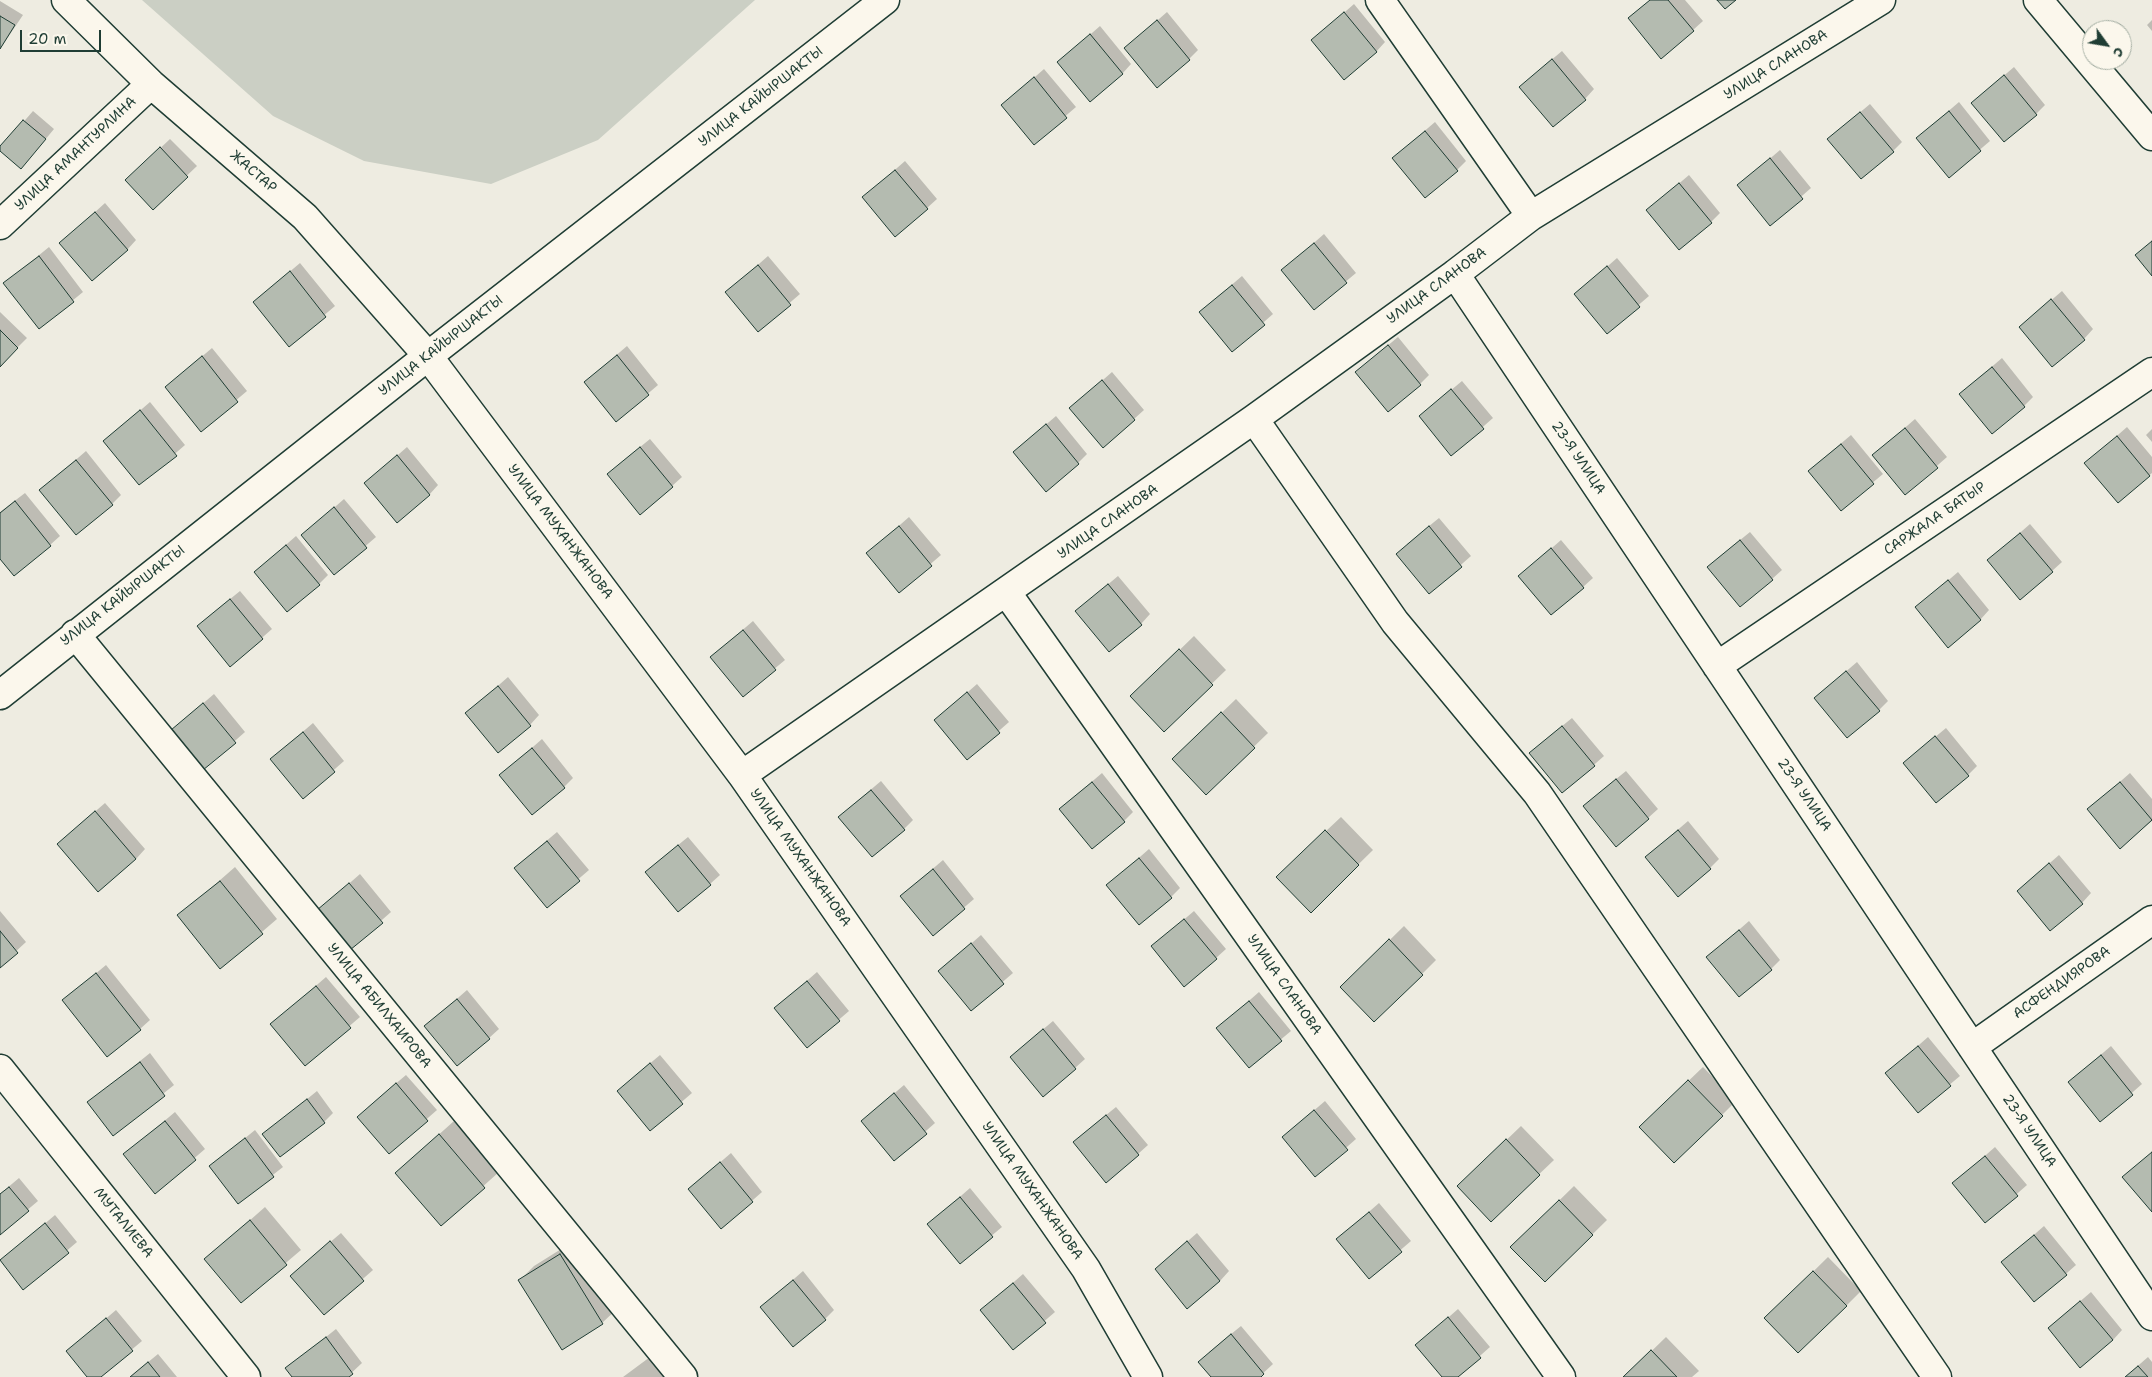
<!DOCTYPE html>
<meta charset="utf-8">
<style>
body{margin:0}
#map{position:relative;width:2152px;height:1377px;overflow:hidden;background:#eeece1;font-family:"Shantell Sans",sans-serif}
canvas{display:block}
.north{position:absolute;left:2082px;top:20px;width:50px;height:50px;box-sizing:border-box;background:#fbf7ec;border:1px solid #a3ada2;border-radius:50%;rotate:122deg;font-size:14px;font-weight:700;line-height:20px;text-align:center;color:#1f3d34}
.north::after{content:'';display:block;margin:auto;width:18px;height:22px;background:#1f3d34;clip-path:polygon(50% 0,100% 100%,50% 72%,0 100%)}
.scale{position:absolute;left:20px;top:30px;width:81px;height:22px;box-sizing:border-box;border:2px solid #1f3d34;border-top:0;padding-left:6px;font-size:15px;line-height:18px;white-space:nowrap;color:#1f3d34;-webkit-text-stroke:4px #fbf7ec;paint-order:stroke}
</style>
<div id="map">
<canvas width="2152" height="1377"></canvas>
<div class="north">С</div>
<div class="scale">20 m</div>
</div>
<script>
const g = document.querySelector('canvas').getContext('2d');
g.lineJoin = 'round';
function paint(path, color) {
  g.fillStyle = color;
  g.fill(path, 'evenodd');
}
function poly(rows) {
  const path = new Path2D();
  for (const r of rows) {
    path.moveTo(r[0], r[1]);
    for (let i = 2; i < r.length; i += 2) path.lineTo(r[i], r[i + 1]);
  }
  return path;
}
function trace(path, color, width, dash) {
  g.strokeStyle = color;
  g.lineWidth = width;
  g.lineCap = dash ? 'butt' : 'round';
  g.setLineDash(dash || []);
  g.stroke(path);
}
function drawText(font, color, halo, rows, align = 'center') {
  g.font = font + ' "Shantell Sans",sans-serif';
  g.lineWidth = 5;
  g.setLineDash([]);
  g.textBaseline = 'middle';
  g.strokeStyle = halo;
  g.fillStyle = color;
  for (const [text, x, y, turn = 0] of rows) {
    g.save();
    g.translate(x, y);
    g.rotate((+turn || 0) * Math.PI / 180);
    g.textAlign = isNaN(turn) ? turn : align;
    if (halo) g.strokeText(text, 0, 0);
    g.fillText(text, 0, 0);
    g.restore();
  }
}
const green = poly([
 [142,0,755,0,598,140,491,184,364,161,273,116]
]);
const shadow = poly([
 [1650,0,1685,0,1703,21,1693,30,1639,9],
 [0,1,23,15,0,49],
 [1354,4,1385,42,1376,52,1313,40],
 [1167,12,1198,50,1189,59,1126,48],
 [2152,20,2152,31,2147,25],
 [1100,26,1131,64,1122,74,1059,62],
 [1562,51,1594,89,1585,99,1531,77],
 [2014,67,2045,105,2036,114,1972,103],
 [1044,69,1076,107,1034,143,1003,105],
 [1959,102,1990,141,1949,176,1917,138],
 [1870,104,1902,142,1893,151,1839,130],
 [33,111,54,129,30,158,0,149],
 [1435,122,1466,161,1457,170,1393,158],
 [170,139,197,166,153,208,136,171],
 [1780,150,1811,188,1770,224,1738,186],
 [905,161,937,199,927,208,864,197],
 [1689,175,1720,213,1711,222,1648,210],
 [105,203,136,240,127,250,61,243],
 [1324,234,1356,273,1314,308,1283,270],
 [49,247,83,292,39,328,5,283],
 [768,256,800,294,758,330,727,292],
 [1617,258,1649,296,1607,332,1576,294],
 [300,263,335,306,289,345,254,302],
 [1242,276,1273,314,1232,350,1200,312],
 [2062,291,2093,329,2084,339,2020,327],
 [0,312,27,338,0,365],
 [1398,337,1429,375,1420,384,1356,372],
 [627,346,658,385,617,420,585,382],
 [212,348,247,391,201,430,166,387],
 [2002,358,2033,397,2024,406,1960,394],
 [1112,372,1144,410,1134,419,1071,408],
 [1462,381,1493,418,1452,454,1420,416],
 [150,402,185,445,140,484,105,441],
 [1056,416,1087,454,1078,463,1014,452],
 [1915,419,1947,457,1906,493,1884,446],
 [2127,427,2152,457,2152,473,2118,501,2086,463],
 [2152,429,2152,442,2146,435],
 [1851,435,1883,474,1841,509,1819,462],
 [650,439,682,477,672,486,618,465],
 [407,447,438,485,429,495,366,483],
 [86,451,121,495,112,504,41,490],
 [25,493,60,536,50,545,0,557,0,512],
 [344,499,376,537,334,573,303,535],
 [909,517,941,555,899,591,868,553],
 [1439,518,1471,556,1430,592,1407,544],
 [2030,524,2062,562,2052,571,1989,560],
 [1750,532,1782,570,1772,579,1718,558],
 [296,536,328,575,319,584,255,572],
 [1561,540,1593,578,1583,587,1520,576],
 [1958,572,1989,610,1980,620,1916,608],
 [1118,576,1150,614,1141,624,1087,602],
 [240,591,272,629,231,665,208,617],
 [753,621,785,660,743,695,711,657],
 [1194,636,1226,670,1164,730,1132,696],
 [1857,662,1888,701,1879,710,1815,698],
 [508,677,539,715,530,725,467,713],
 [977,684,1009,722,968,758,936,720],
 [214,694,245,732,204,768,172,730],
 [1236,699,1268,733,1206,793,1188,745],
 [1572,718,1604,756,1563,792,1540,744],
 [313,723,344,761,303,797,271,759],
 [1946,728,1977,766,1968,775,1904,763],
 [542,739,573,778,564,787,501,775],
 [1626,771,1658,809,1648,818,1594,797],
 [1102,773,1133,812,1124,821,1060,809],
 [2130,773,2152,799,2152,821,2120,847,2089,809],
 [881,781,913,820,904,829,849,808],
 [105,803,145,849,136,859,68,835],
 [1341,817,1373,850,1311,911,1292,863],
 [1688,821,1719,859,1710,868,1646,857],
 [557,832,589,870,547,906,525,859],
 [688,837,720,875,710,884,656,863],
 [1149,849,1180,888,1171,897,1108,885],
 [2059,855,2091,893,2082,903,2018,891],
 [943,860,974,899,933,934,901,896],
 [235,867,277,919,221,967,179,916],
 [360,874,391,912,350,948,319,910],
 [0,911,26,942,0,966],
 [1194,911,1226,949,1216,958,1153,946],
 [1749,921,1780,960,1771,969,1708,957],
 [1404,926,1436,960,1422,974,1342,987],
 [981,935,1013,973,971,1009,940,971],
 [106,965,150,1020,140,1029,64,1000],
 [817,972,849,1011,807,1047,786,999],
 [326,977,360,1017,305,1064,272,1024],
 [467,990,499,1029,489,1038,426,1026],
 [1259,992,1291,1031,1249,1066,1218,1028],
 [1053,1021,1085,1059,1075,1068,1022,1047],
 [1928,1037,1960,1076,1918,1111,1887,1073],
 [2111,1046,2142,1084,2101,1120,2069,1082],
 [150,1053,174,1085,113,1134,89,1102],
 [660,1055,692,1093,650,1129,628,1082],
 [1703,1067,1736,1101,1722,1115,1655,1113],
 [406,1075,437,1110,389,1152,368,1107],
 [904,1085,935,1123,894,1159,862,1121],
 [317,1091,333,1113,324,1122,264,1134],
 [1325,1101,1356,1139,1315,1175,1283,1137],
 [1116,1107,1148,1145,1138,1154,1084,1133],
 [175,1112,205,1149,155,1192,125,1154],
 [454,1121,499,1172,441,1224,396,1173],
 [1521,1126,1554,1160,1491,1220,1473,1172],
 [255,1130,283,1167,238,1202,211,1166],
 [1995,1147,2027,1185,1986,1221,1954,1183],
 [731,1153,762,1192,721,1228,689,1189],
 [19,1178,38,1201,0,1233,0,1194],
 [1574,1186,1607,1220,1545,1281,1526,1233],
 [970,1188,1002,1227,960,1262,929,1224],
 [1379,1203,1411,1241,1369,1277,1338,1239],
 [265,1207,301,1250,241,1301,206,1259],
 [55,1215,77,1242,23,1288,1,1261],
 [2044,1226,2076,1265,2035,1301,2003,1262],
 [341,1233,373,1270,324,1313,302,1266],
 [1197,1233,1229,1271,1220,1281,1156,1269],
 [574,1241,617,1309,602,1323,520,1280,534,1266],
 [1828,1257,1861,1291,1846,1306,1766,1318],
 [803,1271,834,1310,825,1319,762,1307],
 [1023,1274,1055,1312,1013,1348,982,1310],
 [2091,1292,2122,1330,2113,1340,2049,1328],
 [1458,1309,1490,1347,1456,1377,1444,1377,1417,1345],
 [116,1310,142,1341,99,1377,89,1377,68,1351],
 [1241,1326,1273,1364,1259,1377,1213,1377,1209,1352],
 [336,1329,362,1363,347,1377,293,1377,287,1368],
 [1666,1337,1699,1371,1692,1377,1625,1377],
 [158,1354,177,1377,130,1377],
 [650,1357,665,1377,623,1377],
 [2148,1357,2152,1362,2152,1377,2125,1377]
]);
const building = poly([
 [1650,0,1668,0,1694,31,1661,59,1628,18,1650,0],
 [1717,0,1736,0,1725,9,1717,0],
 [1344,12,1377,52,1344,80,1311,40,1344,12],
 [0,16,15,25,0,49,0,16],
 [1157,20,1190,60,1157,88,1124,48,1157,20],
 [1090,34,1123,74,1090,102,1057,62,1090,34],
 [1552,59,1586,100,1553,127,1519,87,1552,59],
 [2004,75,2037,115,2004,142,1971,103,2004,75],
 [1034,77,1067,118,1034,145,1001,105,1034,77],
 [1949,111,1981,151,1949,178,1916,138,1949,111],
 [1860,112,1894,152,1861,179,1827,139,1860,112],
 [23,120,46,139,21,169,0,151,0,146,23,120],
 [1425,131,1458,171,1425,198,1392,158,1425,131],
 [160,147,188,177,153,210,125,180,160,147],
 [1770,158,1803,199,1770,226,1737,185,1770,158],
 [895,170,928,209,895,237,862,197,895,170],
 [1679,183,1712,223,1679,250,1646,210,1679,183],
 [95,212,128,250,92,281,59,243,95,212],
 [2152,241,2152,276,2135,255,2152,241],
 [1314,243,1347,283,1314,310,1281,270,1314,243],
 [39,256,74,302,39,329,3,283,39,256],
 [758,265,791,305,758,332,725,292,758,265],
 [1607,266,1640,307,1607,334,1574,294,1607,266],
 [290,271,326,317,289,347,253,302,290,271],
 [1232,285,1265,325,1232,352,1199,312,1232,285],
 [2051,299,2085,340,2052,367,2019,327,2051,299],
 [0,330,18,348,0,367,0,330],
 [1388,345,1421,385,1388,412,1355,372,1388,345],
 [617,355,649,395,616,422,584,382,617,355],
 [202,356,238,402,201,432,165,387,202,356],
 [1992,367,2025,407,1992,434,1959,394,1992,367],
 [1102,380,1135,420,1103,448,1069,408,1102,380],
 [1451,389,1484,429,1451,456,1419,416,1451,389],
 [140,410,177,456,139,485,103,441,140,410],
 [1046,424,1079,464,1046,492,1013,452,1046,424],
 [1905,428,1938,468,1905,495,1872,455,1905,428],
 [2117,436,2150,476,2118,503,2084,463,2117,436],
 [1841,444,1874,484,1841,511,1808,471,1841,444],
 [640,447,673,487,640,515,607,474,640,447],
 [397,455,430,495,397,523,364,483,397,455],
 [76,460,113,505,76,535,39,490,76,460],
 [15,501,51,546,14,576,0,559,0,513,15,501],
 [334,507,367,548,334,575,301,535,334,507],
 [899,526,932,566,899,593,866,553,899,526],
 [1429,526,1462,567,1429,594,1396,554,1429,526],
 [2020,533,2053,572,2020,600,1987,560,2020,533],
 [1740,540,1773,580,1740,607,1707,567,1740,540],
 [286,545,320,585,287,612,254,572,286,545],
 [1551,548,1584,588,1551,615,1518,576,1551,548],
 [1948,580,1981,620,1948,648,1915,607,1948,580],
 [1108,584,1142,625,1109,652,1075,611,1108,584],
 [230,599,263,639,230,667,197,626,230,599],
 [743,630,776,670,743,697,710,657,743,630],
 [1179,649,1213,685,1164,732,1130,696,1179,649],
 [1846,671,1880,711,1847,738,1814,698,1846,671],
 [498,686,531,726,498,753,465,713,498,686],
 [967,692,1000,733,967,760,934,720,967,692],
 [203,703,236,743,203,770,171,730,203,703],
 [1221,712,1255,748,1206,795,1172,759,1221,712],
 [1562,726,1595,766,1562,793,1529,753,1562,726],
 [303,732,335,772,303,799,270,759,303,732],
 [1935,736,1969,776,1936,803,1903,763,1935,736],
 [532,748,565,788,532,815,499,775,532,748],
 [1616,779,1649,819,1616,847,1583,806,1616,779],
 [1092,782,1125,822,1092,849,1059,809,1092,782],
 [2120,782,2152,820,2120,849,2087,809,2120,782],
 [871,790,905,830,872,857,838,817,871,790],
 [95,811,136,859,98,892,57,844,95,811],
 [1325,830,1359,865,1311,913,1276,877,1325,830],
 [1678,830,1711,869,1678,897,1645,857,1678,830],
 [547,841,580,881,547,908,514,868,547,841],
 [678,845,711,885,678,912,645,872,678,845],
 [1139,858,1172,898,1139,925,1106,885,1139,858],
 [2049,863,2083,904,2050,931,2017,891,2049,863],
 [933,869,965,909,933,936,900,896,933,869],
 [220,881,263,934,220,969,177,915,220,881],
 [349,883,383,923,350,950,317,910,349,883],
 [1184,919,1217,959,1184,987,1151,946,1184,919],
 [1739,930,1772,970,1739,997,1706,957,1739,930],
 [0,931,18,953,0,968,0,931],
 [1389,939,1423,975,1374,1022,1340,987,1389,939],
 [971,943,1004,984,971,1011,938,971,971,943],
 [96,973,141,1030,107,1057,62,1000,96,973],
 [807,981,840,1021,807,1048,774,1008,807,981],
 [316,986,351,1028,305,1066,270,1024,316,986],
 [457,999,490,1039,457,1066,424,1026,457,999],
 [1249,1001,1282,1041,1249,1068,1216,1028,1249,1001],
 [1043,1029,1076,1069,1043,1097,1010,1057,1043,1029],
 [1918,1046,1951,1086,1918,1113,1885,1073,1918,1046],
 [2101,1055,2133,1095,2100,1122,2068,1082,2101,1055],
 [140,1062,165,1096,113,1136,87,1102,140,1062],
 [650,1063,683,1104,650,1131,617,1091,650,1063],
 [1688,1080,1723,1116,1674,1163,1639,1127,1688,1080],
 [396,1083,428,1121,389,1154,357,1117,396,1083],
 [894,1093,927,1134,894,1161,861,1121,894,1093],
 [307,1099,325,1123,280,1157,262,1134,307,1099],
 [1314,1110,1348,1150,1315,1177,1282,1137,1314,1110],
 [1106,1115,1139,1155,1106,1183,1073,1142,1106,1115],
 [165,1121,196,1160,155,1194,123,1154,165,1121],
 [439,1134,485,1188,441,1226,395,1173,439,1134],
 [245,1138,274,1177,238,1204,209,1166,245,1138],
 [1506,1139,1540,1175,1491,1222,1457,1186,1506,1139],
 [2152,1152,2152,1212,2122,1177,2152,1152],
 [1985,1156,2018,1196,1985,1223,1952,1183,1985,1156],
 [720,1162,753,1202,721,1229,688,1189,720,1162],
 [9,1187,29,1211,0,1235,0,1194,9,1187],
 [960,1197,993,1237,960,1264,927,1224,960,1197],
 [1559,1200,1593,1235,1545,1282,1510,1247,1559,1200],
 [1369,1212,1402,1252,1369,1279,1336,1239,1369,1212],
 [250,1220,287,1265,241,1303,204,1259,250,1220],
 [45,1223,69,1253,23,1290,0,1260,45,1223],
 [2034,1235,2067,1275,2034,1302,2001,1262,2034,1235],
 [330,1241,364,1281,324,1315,290,1276,330,1241],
 [1187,1241,1220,1281,1187,1309,1155,1269,1187,1241],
 [560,1254,603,1324,562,1350,518,1280,560,1254],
 [1813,1271,1847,1306,1798,1353,1764,1318,1813,1271],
 [793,1280,826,1320,793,1347,760,1307,793,1280],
 [1013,1283,1046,1323,1013,1350,980,1310,1013,1283],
 [2080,1301,2113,1340,2080,1368,2048,1328,2080,1301],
 [1448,1317,1481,1358,1458,1377,1442,1377,1415,1345,1448,1317],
 [106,1318,133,1351,101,1377,87,1377,66,1351,106,1318],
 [1231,1334,1264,1374,1261,1377,1211,1377,1198,1362,1231,1334],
 [326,1337,353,1374,349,1377,292,1377,285,1368,326,1337],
 [1651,1350,1677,1377,1623,1377,1651,1350],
 [148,1362,160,1377,130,1377,148,1362],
 [2138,1366,2148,1377,2125,1377,2138,1366]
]);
const minor = poly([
 [66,0,151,84,305,217,428,356,742,775,1086,1269,1148,1377],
 [1380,0,1531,216],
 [2038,0,2152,136],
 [0,225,151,84],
 [1455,274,2152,1316],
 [1254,419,1395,622,1537,793,1937,1377],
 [1007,593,1561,1377],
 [75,634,683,1377],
 [1717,666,2152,372],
 [0,695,428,356,885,0],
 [742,775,1254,419,1455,274,1531,216,1881,0],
 [1972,1047,2152,920],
 [0,1069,246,1377]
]);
const streetNames = [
 ["УЛИЦА СЛАНОВА",1776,65,-32],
 ["УЛИЦА КАЙЫРШАКТЫ",761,97,-38],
 ["УЛИЦА АМАНТУРЛИНА",76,154,-43],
 ["ЖАСТАР",253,172,41],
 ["УЛИЦА СЛАНОВА",1437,286,-36],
 ["УЛИЦА КАЙЫРШАКТЫ",441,346,-38],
 ["23-Я УЛИЦА",1578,458,56],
 ["САРЖАЛА БАТЫР",1935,519,-34],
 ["УЛИЦА СЛАНОВА",1108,522,-35],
 ["УЛИЦА МУХАНЖАНОВА",560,532,53],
 ["УЛИЦА КАЙЫРШАКТЫ",123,596,-38],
 ["23-Я УЛИЦА",1804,795,56],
 ["УЛИЦА МУХАНЖАНОВА",800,858,55],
 ["АСФЕНДИЯРОВА",2062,983,-35],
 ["УЛИЦА СЛАНОВА",1284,985,55],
 ["УЛИЦА АБИЛХАИРОВА",379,1006,51],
 ["23-Я УЛИЦА",2029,1131,56],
 ["УЛИЦА МУХАНЖАНОВА",1032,1191,55],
 ["МУТАЛИЕВА",123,1223,51]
];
paint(green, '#cbcfc4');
paint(shadow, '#0003');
paint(building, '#b4bbb0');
trace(building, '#1f3d34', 1);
trace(minor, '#1f3d34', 31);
trace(minor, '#fbf7ec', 28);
drawText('14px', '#1f3d34', '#fbf7ec', streetNames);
</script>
